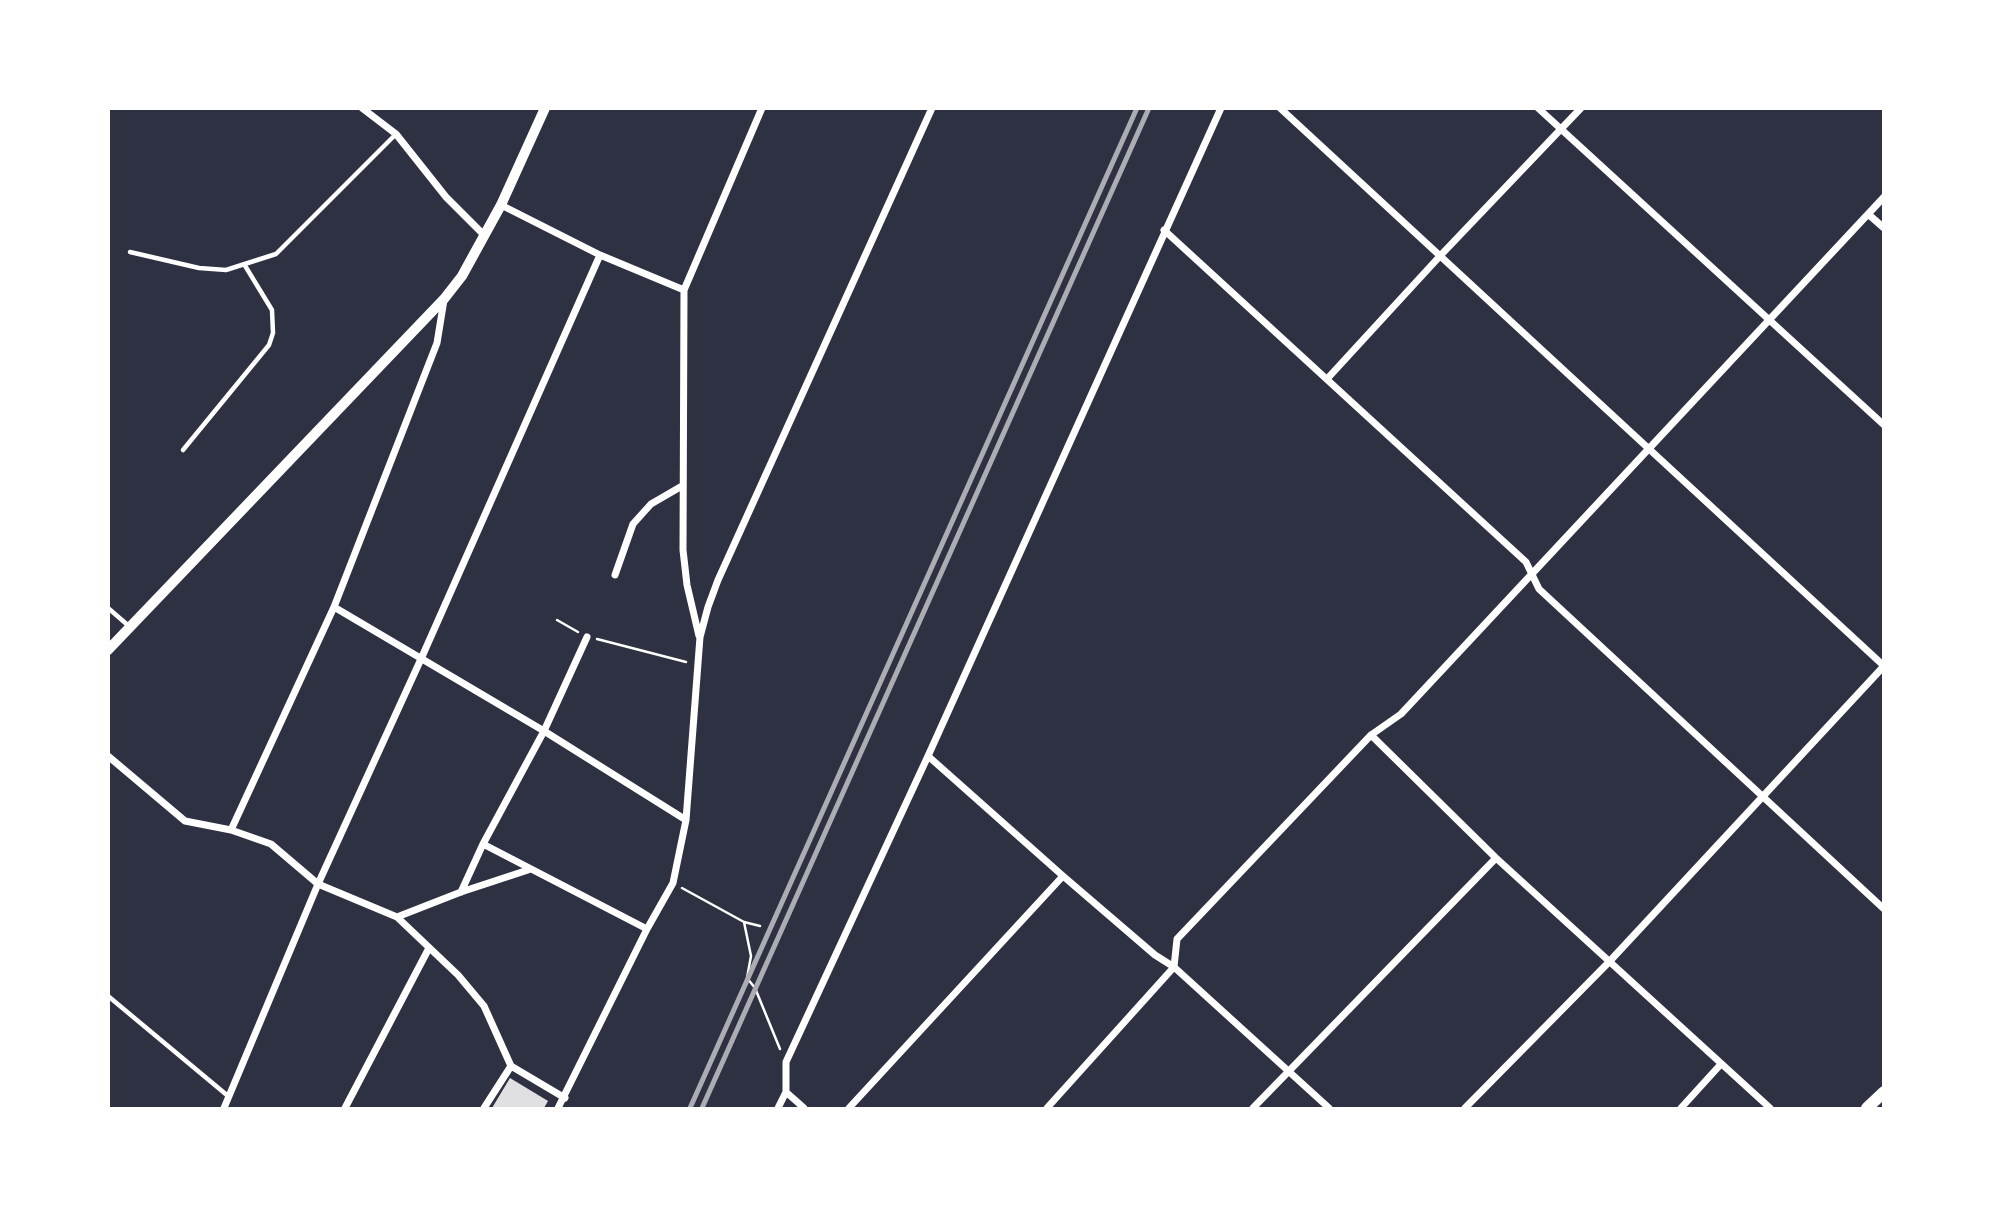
<!DOCTYPE html>
<style>
body{margin:0}
#map{position:relative;width:1992px;height:1217px;overflow:hidden;background:#2d3142;font-family:"Open Sans",sans-serif}
canvas{display:block}
.frame{position:absolute;inset:0;border:110px solid #fff;pointer-events:none}
</style>
<div id="map">
<canvas width="1992" height="1217"></canvas>
<div class="frame"></div>
</div>
<script>
const g = document.querySelector('canvas').getContext('2d');
g.lineJoin = 'round';
function paint(path, color) {
  g.fillStyle = color;
  g.fill(path, 'evenodd');
}
function poly(rows) {
  const path = new Path2D();
  for (const r of rows) {
    path.moveTo(r[0], r[1]);
    for (let i = 2; i < r.length; i += 2) path.lineTo(r[i], r[i + 1]);
  }
  return path;
}
function trace(path, color, width, dash) {
  g.strokeStyle = color;
  g.lineWidth = width;
  g.lineCap = dash ? 'butt' : 'round';
  g.setLineDash(dash || []);
  g.stroke(path);
}
const building = poly([
 [510,1078,548,1101,544,1108,492,1108]
]);
const path = poly([
 [557,620,578,632],
 [597,639,686,662],
 [682,888,744,922,751,956,747,978,755,988,780,1049],
 [744,922,760,926]
]);
const service = poly([
 [130,252,199,268,226,270,276,254,396,134],
 [183,450,269,345,273,333,272,310,244,264],
 [108,608,130,627],
 [108,996,228,1096]
]);
const minor = poly([
 [362,108,396,134,446,197,484,235],
 [1280,108,1884,666,1609,962,1465,1108],
 [1538,108,1884,425],
 [501,205,600,255,684,290],
 [1868,214,1884,228],
 [1164,230,1526,562,1539,589,1884,909],
 [1327,379,1440,256,1581,108],
 [615,575,633,524,651,504,682,486],
 [334,607,544,731,686,820],
 [699,636,687,585,683,550,684,290,762,108],
 [1371,735,1496,858,1770,1108],
 [108,756,185,821,231,830,271,844,318,884,397,917,461,892,531,869],
 [928,756,1063,876,1155,955,1174,967,1329,1108],
 [231,830,334,607,437,343,444,300],
 [483,844,647,929],
 [461,892,483,844,544,731,587,637],
 [397,917,458,975,484,1006,511,1066,484,1108],
 [511,1066,565,1098],
 [786,1092,804,1108],
 [224,1108,318,884,421,659,600,255],
 [345,1108,429,948],
 [558,1108,647,929,673,883,686,820,700,637,708,607,718,580,932,108],
 [778,1108,786,1092,786,1062,928,756,1221,108],
 [849,1108,1063,876],
 [1047,1108,1174,967,1177,939,1371,735,1401,714,1884,197],
 [1253,1108,1496,858],
 [1681,1108,1721,1064]
]);
const tertiary = poly([
 [108,650,444,299,462,276,501,205,545,108]
]);
const secondary = poly([
 [1867,1108,1884,1092]
]);
const rail = poly([
 [690,1108,1137,108],
 [702,1108,1149,108]
]);
paint(building, '#e0e0e3');
trace(path, '#fff', 2.5);
trace(service, '#fff', 4.5);
trace(minor, '#fff', 7);
trace(tertiary, '#fff', 10);
trace(secondary, '#fff', 12);
trace(rail, '#abadb3', 5);
</script>
